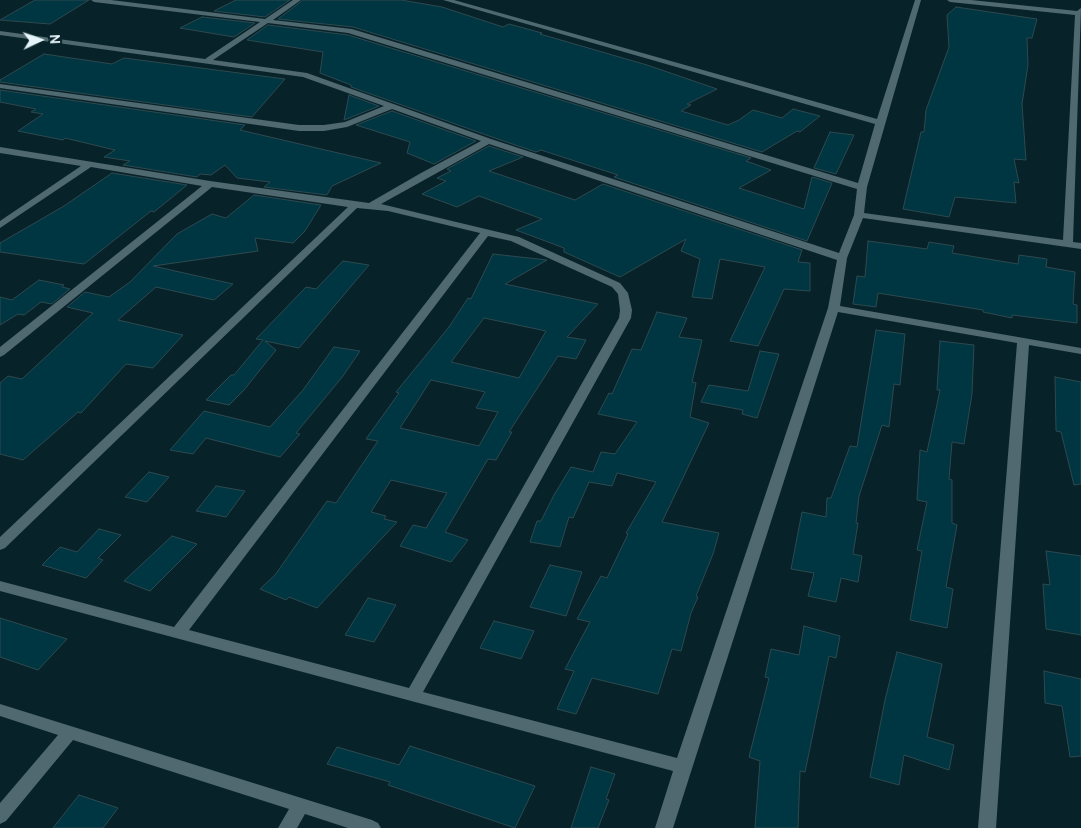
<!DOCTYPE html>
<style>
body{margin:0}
#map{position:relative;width:1081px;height:828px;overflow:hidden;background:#072329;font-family:Cabin,sans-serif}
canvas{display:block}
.north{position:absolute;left:15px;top:15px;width:50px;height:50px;-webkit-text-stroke:4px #072329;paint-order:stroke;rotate:87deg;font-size:14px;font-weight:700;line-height:20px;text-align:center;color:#e5f4f8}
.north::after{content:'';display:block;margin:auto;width:18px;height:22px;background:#e5f4f8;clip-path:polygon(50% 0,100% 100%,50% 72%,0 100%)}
</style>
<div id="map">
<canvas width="1081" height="828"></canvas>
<div class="north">N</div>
</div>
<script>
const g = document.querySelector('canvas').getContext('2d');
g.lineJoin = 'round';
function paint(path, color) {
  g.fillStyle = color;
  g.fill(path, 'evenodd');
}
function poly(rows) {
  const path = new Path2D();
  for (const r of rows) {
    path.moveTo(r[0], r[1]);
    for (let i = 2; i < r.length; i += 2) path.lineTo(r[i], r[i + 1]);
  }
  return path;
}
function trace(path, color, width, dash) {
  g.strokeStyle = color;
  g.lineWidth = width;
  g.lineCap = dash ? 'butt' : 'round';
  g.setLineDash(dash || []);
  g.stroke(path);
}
const building = poly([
 [35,0,89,0,50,24,0,20,35,0],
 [236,0,290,0,265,17,214,11,236,0],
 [303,0,401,0,442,7,503,27,509,24,542,33,540,34,647,65,717,89,687,104,691,105,681,111,728,125,739,120,753,110,782,118,793,109,820,116,800,132,797,131,762,152,353,27,278,19,303,0],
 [956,7,1037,19,1032,38,1027,38,1028,65,1022,104,1026,160,1014,159,1019,183,1014,182,1016,203,955,197,949,217,903,209,921,132,924,132,926,110,949,47,947,15,956,7],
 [202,17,255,23,234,37,180,28,202,17],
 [268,25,348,35,751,158,746,161,771,170,739,188,804,209,812,177,832,183,807,241,614,177,618,175,541,150,536,152,492,137,351,87,351,85,320,73,323,52,247,40,268,25],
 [44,54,112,64,124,58,285,79,252,117,0,82,0,80,44,54],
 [0,90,245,125,240,130,381,163,332,186,327,195,264,187,270,182,237,178,225,165,211,175,200,174,197,177,123,165,130,161,104,157,115,150,65,138,63,140,18,131,43,114,31,112,36,109,0,102,0,90],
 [349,95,379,106,344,120,349,95],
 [392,111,476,141,434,164,407,153,410,142,356,125,392,111],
 [830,132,854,135,836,174,814,168,830,132],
 [489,146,523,157,489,171,575,200,603,184,802,250,798,262,810,263,810,291,784,289,758,346,730,341,765,267,720,259,712,299,692,297,700,259,681,251,686,239,620,277,564,252,564,248,516,230,542,219,479,196,457,207,422,194,446,181,437,178,451,171,447,169,489,146],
 [112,173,187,185,154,212,151,211,84,264,0,252,0,243,64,206,112,173],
 [254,195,321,205,305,231,293,243,255,238,258,251,153,266,233,284,214,300,156,287,118,320,183,335,153,368,126,364,81,413,78,412,23,460,0,454,0,383,8,376,22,379,93,313,67,307,85,292,109,297,130,282,177,234,212,214,226,218,254,195],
 [868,241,927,249,929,242,954,246,952,253,1018,264,1019,255,1047,259,1046,267,1075,272,1073,304,1077,305,1077,323,1012,315,1012,318,983,312,983,310,878,293,876,307,853,304,857,276,865,277,868,241],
 [493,254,547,260,505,284,598,304,567,337,586,340,576,359,558,356,509,432,512,432,496,460,488,459,445,532,468,540,451,562,400,546,413,525,426,528,447,493,391,480,371,512,386,516,384,519,397,522,317,608,289,597,286,600,260,589,275,575,327,501,336,503,378,441,366,439,399,393,396,392,449,327,468,298,471,299,493,254],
 [484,318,546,331,519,378,451,362,484,318],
 [431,380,485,392,476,408,498,412,479,446,400,428,431,380],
 [343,261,369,265,299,348,265,341,276,350,244,390,229,405,206,400,231,375,234,375,263,340,256,339,306,287,316,289,343,261],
 [39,280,64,285,62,287,70,289,52,304,41,302,24,315,18,314,0,325,0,297,12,300,39,280],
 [657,312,687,318,679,337,702,340,692,382,696,383,690,417,709,423,662,522,719,533,713,554,696,596,698,597,691,613,681,651,672,649,658,694,592,678,576,714,557,709,574,671,565,669,590,622,577,619,601,576,607,578,628,534,626,533,656,482,617,473,612,486,589,482,573,518,569,517,560,547,530,542,537,521,541,521,554,495,571,467,593,472,601,452,615,454,637,422,598,414,609,393,612,394,632,349,641,350,657,312],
 [876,330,905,334,900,385,894,384,889,427,882,425,859,496,856,523,858,523,853,554,862,556,858,582,841,578,836,602,808,596,814,573,791,569,802,512,826,517,827,498,831,498,850,446,857,447,876,330],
 [940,341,974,345,972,394,964,444,952,442,949,479,952,480,952,523,957,525,946,587,953,589,947,628,910,620,922,551,917,550,927,502,917,500,920,450,927,452,940,390,937,390,940,341],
 [334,347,360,351,343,376,296,433,300,434,280,457,206,438,193,454,170,450,204,411,270,427,303,390,334,347],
 [760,351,779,354,757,418,742,414,743,410,701,402,709,385,748,391,760,351],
 [1055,377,1081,382,1081,484,1074,485,1061,432,1056,431,1055,377],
 [149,472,169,477,147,502,125,497,149,472],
 [216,486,245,491,226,517,196,511,216,486],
 [99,529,121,535,98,558,103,560,86,578,42,565,60,547,77,552,99,529],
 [172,536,197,544,150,591,124,581,172,536],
 [1046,551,1081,556,1081,635,1046,629,1043,584,1050,585,1046,551],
 [550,565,582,572,566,616,530,607,550,565],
 [368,598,396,605,374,642,345,635,368,598],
 [0,618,67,639,38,670,0,657,0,618],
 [494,621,534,631,521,659,480,648,494,621],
 [804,626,840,636,836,658,829,656,805,772,800,771,798,828,755,828,760,761,749,757,769,678,765,677,771,649,799,655,804,626],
 [897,652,942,664,927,737,954,745,949,770,904,755,899,785,870,777,885,700,897,652],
 [1044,671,1081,679,1081,756,1070,757,1062,706,1045,703,1044,671],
 [410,746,535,786,515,828,388,785,390,782,327,764,337,747,399,765,410,746],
 [591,767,615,774,606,799,609,800,598,828,571,828,591,767],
 [79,795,118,808,103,828,53,828,79,795]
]);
const street = poly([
 [91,0,111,0,265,19,293,0,301,0,273,20,352,29,858,183,875,124,443,0,454,0,877,119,915,0,921,0,867,187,864,213,1063,240,1075,15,950,2,947,0,971,0,1077,11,1081,8,1073,242,1081,243,1081,249,863,218,847,258,840,306,1081,348,1081,354,1029,345,996,828,978,828,1017,343,838,312,673,828,655,828,673,771,0,591,0,581,174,627,480,233,388,211,357,208,5,548,0,550,0,537,348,207,212,187,4,355,0,357,0,347,202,186,91,167,0,228,0,221,81,166,0,153,0,147,210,181,369,203,421,173,481,141,392,109,347,127,324,131,299,131,0,88,0,84,299,125,324,125,345,122,384,106,303,77,0,35,0,31,205,59,260,22,94,2,91,0],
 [268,23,348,33,857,189,854,215,839,253,491,139,307,73,213,60,268,23],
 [489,144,837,260,828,308,677,758,423,692,631,318,632,310,628,293,620,283,519,237,381,204,489,144],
 [488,236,511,241,612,287,618,294,620,310,619,318,409,688,189,630,488,236],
 [0,704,372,820,378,823,381,828,348,828,305,814,297,828,278,828,289,809,73,740,6,821,0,824,0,803,58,735,0,716,0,704]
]);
paint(building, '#003641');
trace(building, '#2e4950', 1);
paint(street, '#50686f');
</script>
